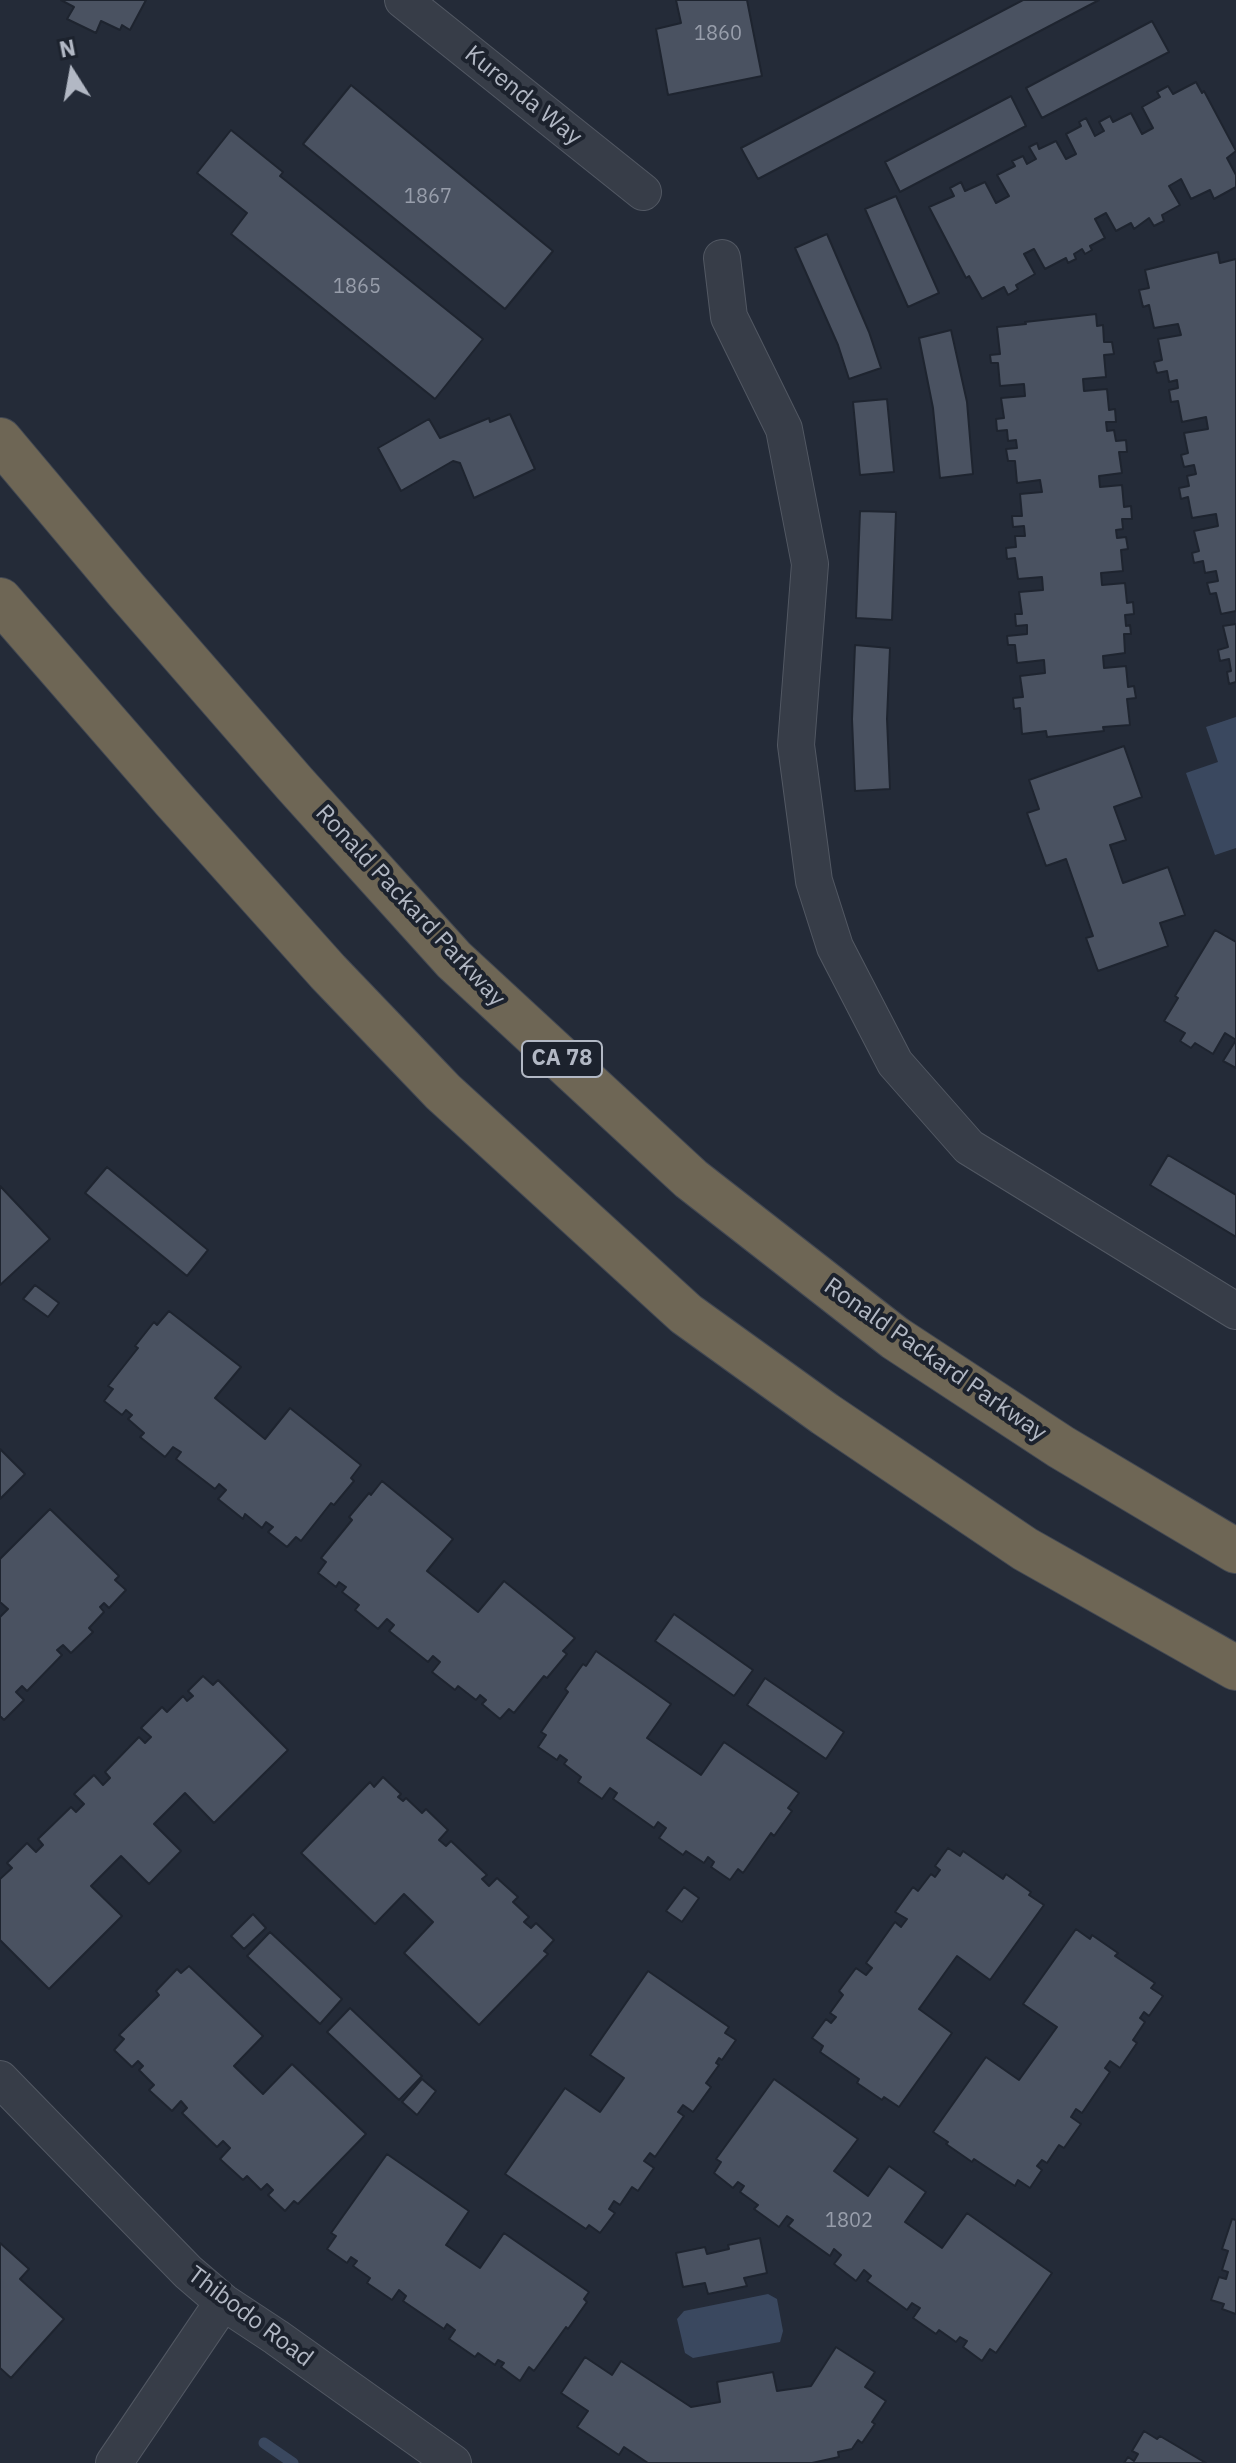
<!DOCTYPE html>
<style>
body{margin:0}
#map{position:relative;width:1236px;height:2463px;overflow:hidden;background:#242b38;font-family:"IBM Plex Sans",sans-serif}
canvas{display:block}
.north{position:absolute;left:32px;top:32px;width:80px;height:80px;-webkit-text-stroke:6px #1c222d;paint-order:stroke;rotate:349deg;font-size:22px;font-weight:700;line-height:32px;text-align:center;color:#b2b8c4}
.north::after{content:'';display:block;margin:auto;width:28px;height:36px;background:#b2b8c4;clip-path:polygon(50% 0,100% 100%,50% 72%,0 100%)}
</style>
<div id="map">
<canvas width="1236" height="2463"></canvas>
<div class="north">N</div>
</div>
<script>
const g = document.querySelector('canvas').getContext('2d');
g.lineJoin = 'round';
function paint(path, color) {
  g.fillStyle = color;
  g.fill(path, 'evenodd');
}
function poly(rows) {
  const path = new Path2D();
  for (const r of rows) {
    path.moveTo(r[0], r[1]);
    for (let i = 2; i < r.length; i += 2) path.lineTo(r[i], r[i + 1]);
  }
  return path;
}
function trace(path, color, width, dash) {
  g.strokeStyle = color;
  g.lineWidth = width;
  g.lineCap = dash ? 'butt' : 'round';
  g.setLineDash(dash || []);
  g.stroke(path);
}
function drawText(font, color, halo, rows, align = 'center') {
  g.font = font + ' "IBM Plex Sans",sans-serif';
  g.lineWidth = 8;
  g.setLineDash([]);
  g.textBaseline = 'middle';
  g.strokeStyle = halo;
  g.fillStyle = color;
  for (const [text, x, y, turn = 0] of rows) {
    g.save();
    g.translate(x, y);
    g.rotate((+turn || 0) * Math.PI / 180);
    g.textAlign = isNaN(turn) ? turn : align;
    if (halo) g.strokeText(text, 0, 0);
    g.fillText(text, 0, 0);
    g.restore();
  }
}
const water = poly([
 [1236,717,1236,848,1215,855,1186,773,1218,762,1206,727],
 [768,2294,777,2299,783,2331,780,2342,693,2358,685,2353,677,2319,684,2311]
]);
const stream = poly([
 [264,2443,293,2463]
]);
const building = poly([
 [61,0,146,0,130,30,122,25,120,30,101,21,96,33,67,19,74,7,61,0],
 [676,0,747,0,762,76,668,95,656,29,681,23,676,0],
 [1023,0,1099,0,758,179,741,148,1023,0],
 [1152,21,1169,52,1042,118,1026,88,1152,21],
 [1196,82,1202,93,1204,91,1236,151,1227,158,1236,175,1236,187,1214,199,1210,190,1191,199,1181,179,1169,186,1180,205,1162,215,1164,221,1154,226,1149,218,1134,229,1131,223,1116,231,1106,213,1095,219,1105,238,1090,246,1092,250,1085,254,1082,249,1074,254,1076,259,1068,263,1066,258,1045,269,1034,249,1024,254,1035,274,1016,285,1018,289,1008,295,1004,287,982,299,969,276,966,278,929,207,954,196,950,188,961,182,965,191,985,182,996,203,1009,196,997,175,1015,166,1012,161,1023,156,1027,164,1036,159,1029,147,1037,143,1039,149,1056,141,1066,159,1076,154,1066,134,1081,126,1079,122,1086,118,1095,136,1104,131,1099,122,1110,116,1113,122,1131,113,1142,134,1153,128,1142,107,1160,97,1157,92,1168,86,1173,94,1196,82],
 [351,85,553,251,505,309,303,144,351,85],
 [1011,96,1026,126,900,192,885,162,1011,96],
 [231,130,283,172,280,176,483,339,435,399,231,234,247,213,197,173,231,130],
 [896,196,939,293,908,307,865,209,896,196],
 [827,234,869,332,881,368,849,379,838,345,795,248,827,234],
 [1218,252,1220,263,1236,259,1236,611,1221,614,1216,593,1210,594,1207,583,1218,581,1216,571,1205,573,1203,561,1194,563,1192,553,1199,551,1194,531,1218,526,1216,514,1192,518,1188,497,1181,499,1179,488,1189,486,1187,476,1196,474,1194,465,1184,467,1181,455,1188,453,1184,433,1208,429,1206,417,1182,422,1178,401,1171,402,1169,390,1178,388,1177,380,1169,382,1167,371,1157,373,1154,362,1162,360,1158,339,1181,335,1178,324,1154,328,1149,305,1143,307,1139,290,1149,288,1145,270,1218,252],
 [1096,314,1097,326,1103,325,1104,342,1112,342,1114,354,1104,355,1106,377,1083,379,1084,391,1107,389,1109,410,1115,409,1116,422,1106,422,1107,431,1114,430,1116,441,1126,440,1127,452,1119,452,1122,473,1099,476,1100,487,1122,485,1124,507,1131,506,1132,519,1122,519,1123,529,1116,530,1117,538,1126,537,1128,549,1121,550,1123,571,1101,573,1102,585,1125,583,1127,603,1133,602,1134,614,1125,615,1126,626,1130,625,1131,634,1124,634,1125,653,1103,656,1104,668,1126,666,1128,687,1134,686,1136,698,1127,699,1130,725,1103,727,1104,731,1047,737,1046,731,1022,734,1020,708,1014,709,1013,698,1023,697,1020,676,1045,673,1044,660,1017,663,1015,645,1008,645,1007,636,1027,634,1027,625,1016,626,1015,614,1022,614,1019,592,1043,590,1042,577,1018,579,1015,558,1007,559,1006,548,1016,547,1015,536,1025,536,1024,526,1013,527,1012,516,1022,516,1020,494,1042,492,1040,480,1017,483,1015,461,1008,461,1006,449,1017,448,1016,440,1008,441,1007,430,997,431,996,419,1004,418,1001,398,1025,396,1024,384,1000,386,998,363,991,363,990,355,1000,354,997,327,1026,324,1025,322,1096,314],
 [951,330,967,402,973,474,940,478,933,408,919,338,951,330],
 [887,399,894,472,860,475,853,402,887,399],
 [510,414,535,469,474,498,460,463,453,461,401,491,378,448,429,419,440,438,489,418,490,422,510,414],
 [860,511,896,512,892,620,856,618,860,511],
 [1236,624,1236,682,1229,684,1227,672,1231,671,1229,659,1220,661,1218,650,1228,647,1223,626,1236,624],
 [855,645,890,648,887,719,890,789,855,791,852,719,855,645],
 [1124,746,1142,797,1114,807,1126,840,1110,845,1123,883,1168,867,1185,915,1160,923,1168,946,1098,971,1086,938,1093,936,1066,859,1046,866,1027,813,1039,809,1029,780,1124,746],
 [1215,930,1236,942,1236,1068,1223,1061,1236,1040,1225,1033,1213,1054,1195,1043,1191,1048,1180,1041,1185,1033,1164,1021,1178,998,1175,996,1215,930],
 [1168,1155,1236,1195,1236,1237,1150,1185,1168,1155],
 [107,1167,208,1250,187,1276,85,1193,107,1167],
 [0,1186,50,1239,0,1285,0,1186],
 [35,1285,59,1303,48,1317,23,1299,35,1285],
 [169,1311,241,1367,215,1398,265,1439,290,1408,361,1465,351,1478,354,1481,334,1505,331,1503,301,1541,296,1537,287,1547,268,1532,273,1527,266,1522,262,1528,245,1514,243,1519,218,1499,226,1490,219,1484,215,1489,176,1459,181,1452,173,1447,165,1457,140,1437,144,1433,128,1419,132,1415,126,1410,122,1415,104,1401,113,1389,108,1386,138,1348,135,1346,154,1322,157,1325,169,1311],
 [0,1449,25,1474,0,1499,0,1449],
 [382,1481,453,1539,427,1571,478,1612,504,1581,575,1638,563,1651,567,1654,547,1678,544,1676,514,1713,509,1709,500,1719,482,1704,486,1700,480,1695,476,1700,458,1686,455,1690,432,1672,440,1662,433,1656,428,1662,389,1631,394,1625,387,1619,378,1629,355,1610,359,1605,342,1592,346,1587,339,1582,336,1587,318,1573,326,1562,321,1558,352,1520,349,1517,369,1493,371,1495,382,1481],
 [50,1509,119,1576,115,1580,126,1590,109,1608,104,1603,100,1607,104,1612,89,1628,93,1632,71,1653,63,1645,57,1650,62,1655,27,1691,22,1686,16,1692,24,1700,4,1720,0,1716,0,1617,8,1609,0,1602,0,1559,50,1509],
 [674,1614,753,1670,734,1696,655,1641,674,1614],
 [596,1651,671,1704,647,1738,701,1775,724,1742,799,1793,788,1808,792,1811,774,1836,771,1833,743,1873,738,1869,730,1880,711,1867,714,1862,708,1857,704,1863,686,1851,683,1855,659,1838,666,1828,658,1822,654,1828,613,1799,617,1793,610,1788,602,1799,578,1782,581,1777,564,1764,567,1760,560,1755,557,1760,538,1747,546,1735,541,1732,568,1692,565,1689,583,1664,586,1666,596,1651],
 [203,1676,213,1685,218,1680,288,1750,214,1823,185,1793,154,1824,181,1851,149,1884,121,1856,91,1886,122,1916,49,1989,0,1940,0,1879,12,1868,7,1863,27,1843,36,1852,43,1845,38,1839,71,1807,76,1812,84,1804,74,1794,94,1775,103,1785,110,1778,105,1772,139,1737,145,1743,151,1737,141,1728,162,1707,167,1712,183,1696,187,1701,193,1696,188,1691,203,1676],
 [765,1678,844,1732,826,1759,747,1705,765,1678],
 [383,1777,401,1794,398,1797,403,1801,406,1798,422,1813,426,1809,448,1830,439,1840,446,1846,451,1841,487,1875,482,1879,489,1886,497,1878,518,1897,513,1902,529,1917,524,1922,531,1928,536,1923,554,1940,544,1951,548,1954,479,2025,404,1953,433,1922,404,1894,375,1924,301,1853,370,1782,374,1787,383,1777],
 [948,1848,960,1856,963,1851,1003,1879,1006,1874,1031,1892,1029,1895,1044,1905,990,1980,957,1956,919,2009,952,2033,899,2107,884,2097,882,2100,857,2083,859,2079,820,2052,823,2046,812,2038,826,2019,831,2023,836,2017,830,2013,843,1995,839,1991,856,1968,866,1975,872,1968,866,1963,895,1922,901,1927,907,1919,895,1912,913,1887,918,1891,931,1874,935,1877,940,1870,935,1866,948,1848],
 [684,1887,699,1898,682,1922,666,1911,684,1887],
 [253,1914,266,1928,244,1949,231,1936,253,1914],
 [1076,1929,1090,1939,1092,1935,1118,1953,1115,1956,1155,1983,1151,1988,1163,1996,1149,2016,1144,2012,1140,2018,1145,2022,1133,2040,1137,2043,1120,2068,1110,2061,1105,2068,1110,2072,1082,2113,1076,2109,1071,2117,1081,2124,1064,2148,1059,2145,1047,2163,1042,2160,1037,2166,1042,2170,1030,2188,1018,2180,1015,2186,974,2159,972,2162,946,2144,948,2142,933,2132,986,2057,1019,2080,1057,2027,1023,2004,1076,1929],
 [270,1932,342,1999,320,2024,247,1956,270,1932],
 [189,1966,263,2036,234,2066,263,2094,292,2064,366,2134,298,2204,294,2201,285,2211,268,2195,273,2190,267,2184,261,2190,247,2176,243,2180,220,2159,230,2148,223,2141,217,2147,182,2113,187,2108,181,2101,172,2111,149,2090,154,2085,139,2070,143,2066,138,2061,132,2067,114,2050,124,2039,119,2035,159,1995,156,1991,177,1969,181,1973,189,1966],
 [648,1971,729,2027,725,2033,736,2040,722,2060,719,2058,716,2063,719,2065,706,2083,711,2087,693,2112,683,2105,678,2112,684,2116,655,2157,650,2153,644,2161,654,2168,638,2191,632,2187,620,2205,614,2201,609,2209,615,2213,600,2233,589,2225,586,2229,505,2174,565,2088,600,2112,624,2078,590,2055,648,1971],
 [350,2008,422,2076,399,2100,327,2032,350,2008],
 [422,2079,436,2091,417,2115,402,2102,422,2079],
 [774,2079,858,2139,834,2171,868,2196,889,2166,926,2192,905,2222,942,2248,967,2213,1052,2273,996,2353,990,2349,982,2361,963,2347,967,2341,960,2337,956,2342,939,2330,936,2334,913,2318,920,2308,912,2303,907,2310,867,2281,871,2276,864,2270,856,2281,834,2264,841,2255,834,2249,830,2256,788,2226,793,2220,787,2216,779,2227,754,2209,758,2205,740,2192,744,2186,738,2182,733,2188,714,2173,721,2162,716,2159,774,2079],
 [387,2154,469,2211,446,2245,480,2268,504,2233,589,2292,584,2299,587,2302,568,2329,566,2327,534,2371,529,2367,520,2381,501,2367,504,2363,498,2360,495,2365,478,2353,475,2357,449,2339,455,2330,447,2324,444,2329,403,2301,406,2296,399,2290,392,2300,367,2283,370,2278,353,2266,357,2261,351,2257,347,2263,327,2249,336,2236,331,2233,387,2154],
 [1232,2219,1236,2220,1236,2314,1222,2309,1224,2304,1211,2300,1219,2277,1226,2279,1228,2272,1222,2270,1228,2251,1222,2249,1232,2219],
 [760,2238,767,2273,744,2278,747,2286,708,2294,705,2283,683,2287,676,2253,705,2247,707,2254,729,2249,728,2245,760,2238],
 [0,2243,29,2269,20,2279,64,2319,11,2378,0,2368,0,2243],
 [836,2347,875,2372,865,2387,886,2401,872,2422,875,2424,862,2443,858,2440,852,2449,838,2452,839,2457,812,2463,648,2463,624,2447,619,2455,577,2427,588,2411,561,2393,585,2357,612,2375,621,2361,691,2407,720,2402,717,2382,773,2372,777,2391,811,2386,836,2347],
 [1144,2431,1157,2439,1160,2436,1206,2463,1124,2463,1128,2457,1134,2461,1138,2454,1132,2451,1144,2431]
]);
const minor = poly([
 [403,0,643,192],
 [722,258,729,317,784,429,810,564,796,745,814,881,835,947,895,1063,969,1147,1236,1311],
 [0,2079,188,2272,223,2302,276,2337,453,2463],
 [114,2463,223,2302]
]);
const highway = poly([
 [0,440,127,591,295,784,454,960,691,1179,895,1338,1061,1447,1236,1551],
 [0,600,174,800,328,972,443,1092,686,1314,825,1414,1025,1549,1236,1668]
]);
const numberNames = [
 ["1860",718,34],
 ["1867",428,197],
 ["1865",357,287],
 ["1802",849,2221]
];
const shields = [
 [562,1059,80]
];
const shieldNames = [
 ["CA 78",562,1059]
];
const streetNames = [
 ["Kurenda Way",523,96,39],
 ["Ronald Packard Parkway",410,906,47],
 ["Ronald Packard Parkway",935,1360,35],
 ["Thibodo Road",250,2317,37]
];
paint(water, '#3a485f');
trace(stream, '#3a485f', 11);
paint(building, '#4a5261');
trace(building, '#1e242f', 2);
trace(minor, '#525863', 38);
trace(highway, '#424853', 46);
trace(minor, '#373d48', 36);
trace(highway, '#6e6655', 44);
drawText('20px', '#989eab', null, numberNames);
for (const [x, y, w] of shields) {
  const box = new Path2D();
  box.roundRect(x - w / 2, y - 18, w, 36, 6);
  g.fillStyle = '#1c222d';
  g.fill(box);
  trace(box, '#b2b8c4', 2);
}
drawText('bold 22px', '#b2b8c4', null, shieldNames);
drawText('24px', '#b2b8c4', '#1c222d', streetNames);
</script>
